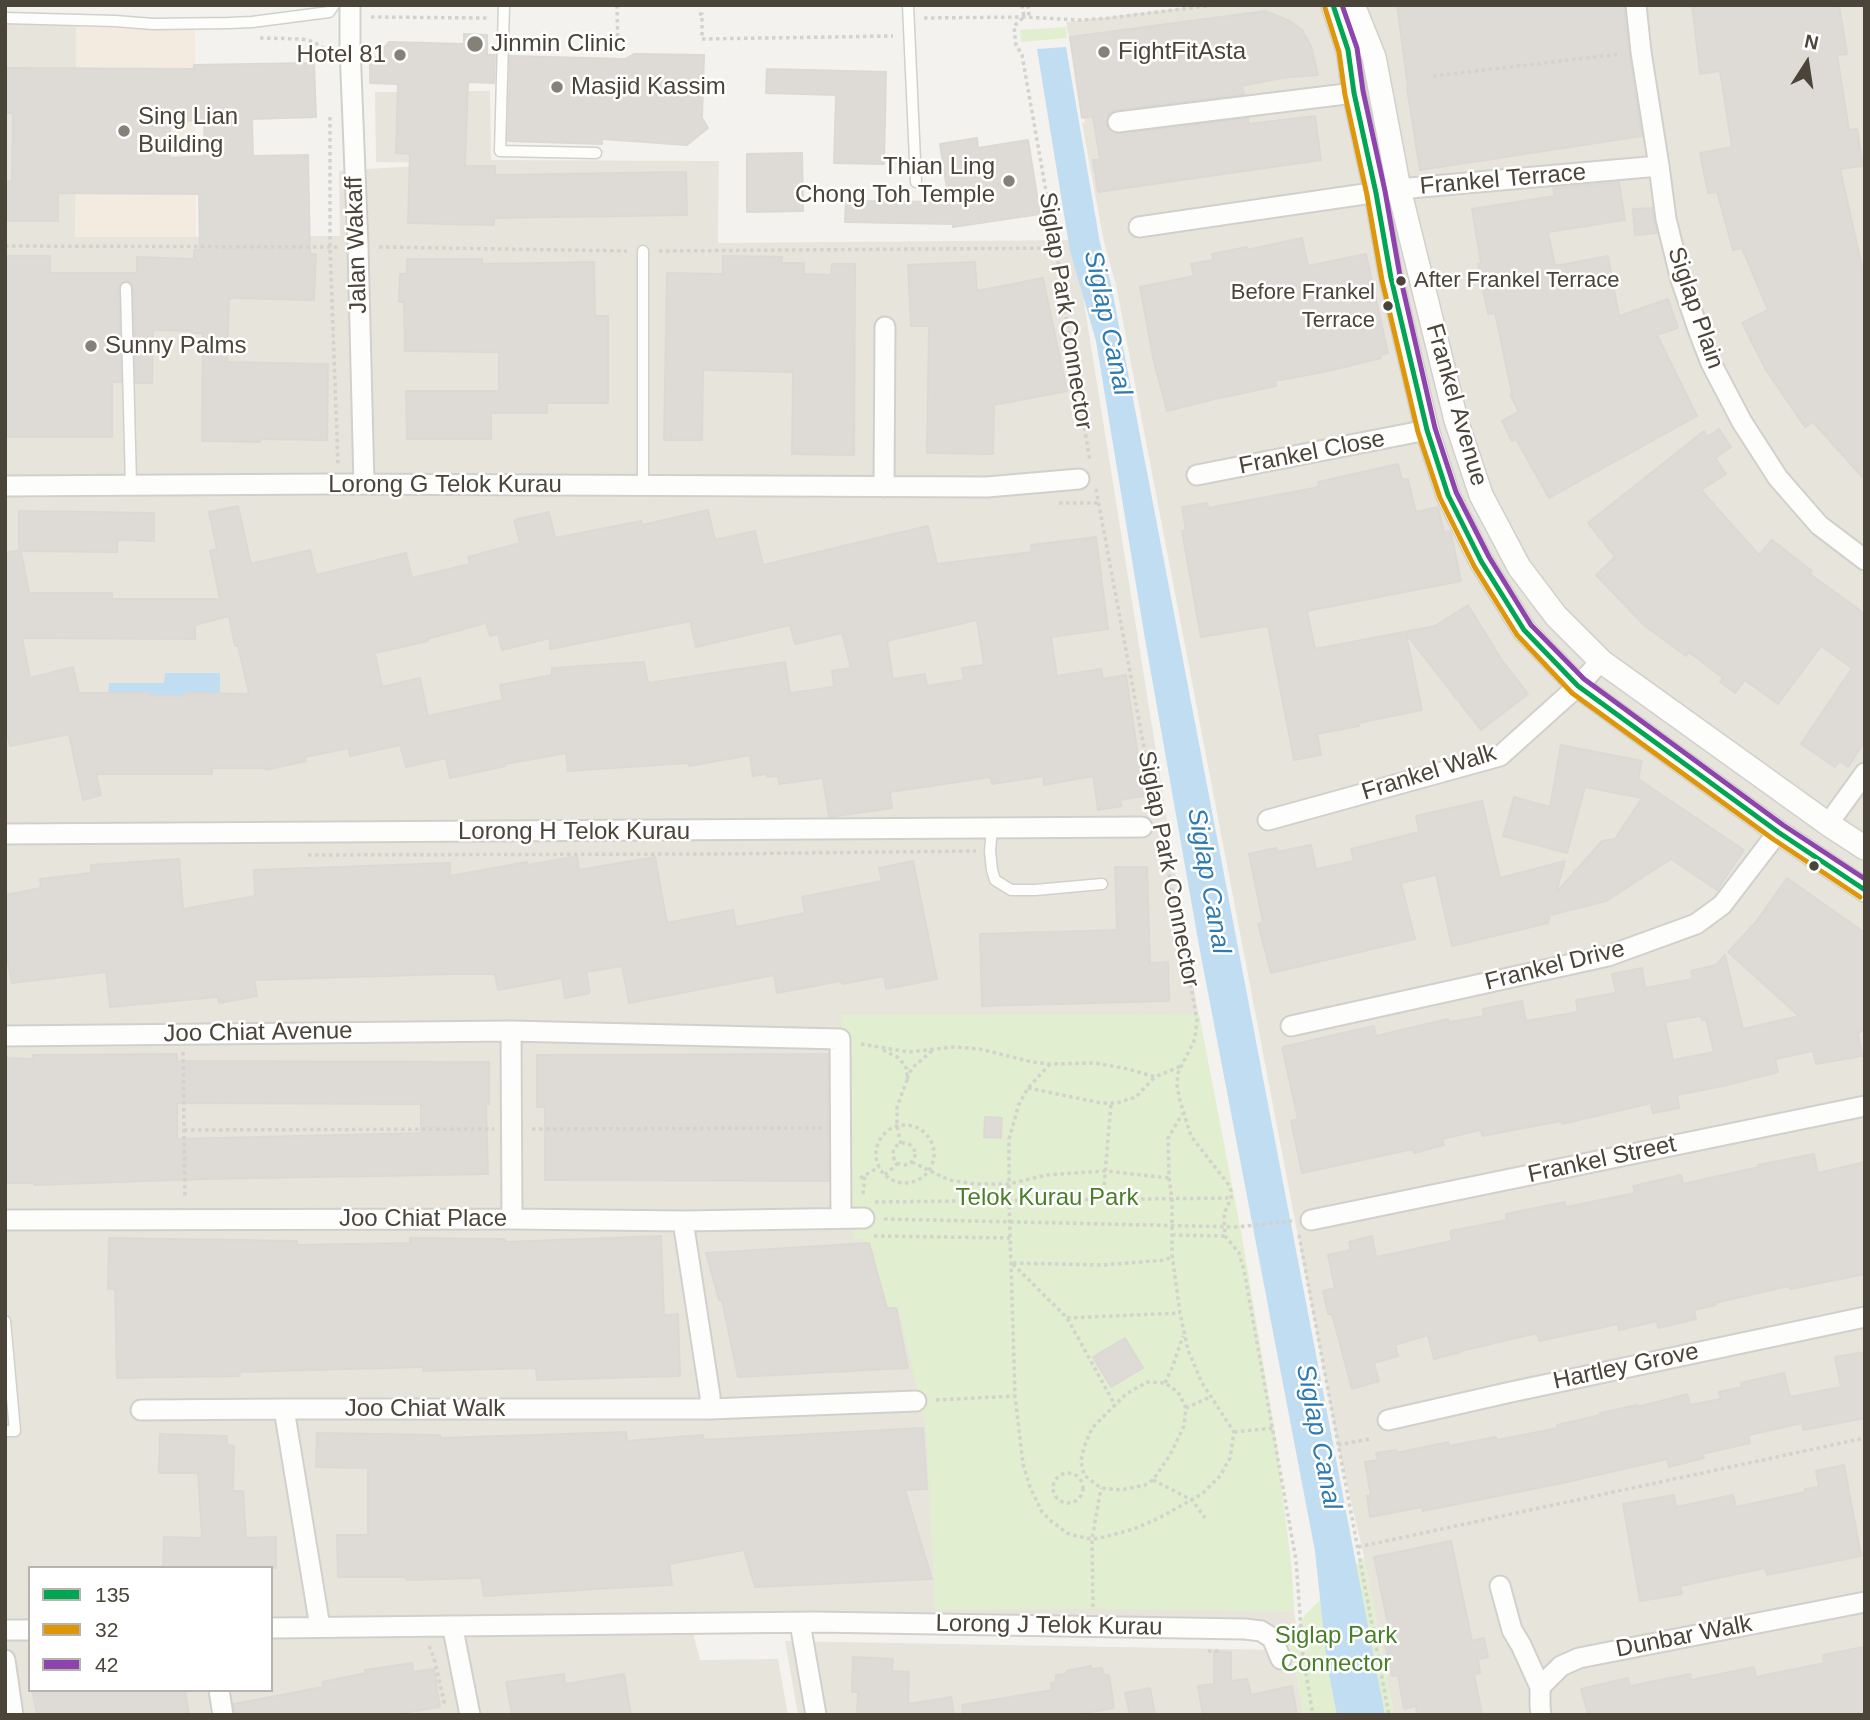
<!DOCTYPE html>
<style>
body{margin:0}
#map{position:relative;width:1870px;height:1720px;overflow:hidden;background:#f4f2ee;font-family:Helvetica,sans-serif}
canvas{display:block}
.frame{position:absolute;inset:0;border:7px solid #4b4439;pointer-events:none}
.legend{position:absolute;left:28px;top:1566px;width:245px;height:126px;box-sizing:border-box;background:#fff;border:2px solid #b7b4b0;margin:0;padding:9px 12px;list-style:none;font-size:21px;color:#4b4439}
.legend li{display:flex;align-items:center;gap:14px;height:35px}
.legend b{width:35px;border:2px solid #b7b4b0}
.north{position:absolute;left:1772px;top:28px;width:70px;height:70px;-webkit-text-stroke:5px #fff;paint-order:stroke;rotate:12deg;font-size:19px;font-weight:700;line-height:28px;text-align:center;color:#4b4439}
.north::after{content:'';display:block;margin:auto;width:24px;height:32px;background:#4b4439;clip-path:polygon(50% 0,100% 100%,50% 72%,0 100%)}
</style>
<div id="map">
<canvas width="1870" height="1720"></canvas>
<div class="frame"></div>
<ul class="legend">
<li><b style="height:9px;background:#00a651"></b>135</li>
<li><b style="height:9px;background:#dd9709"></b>32</li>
<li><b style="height:9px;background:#8e44ad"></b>42</li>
</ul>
<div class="north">N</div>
</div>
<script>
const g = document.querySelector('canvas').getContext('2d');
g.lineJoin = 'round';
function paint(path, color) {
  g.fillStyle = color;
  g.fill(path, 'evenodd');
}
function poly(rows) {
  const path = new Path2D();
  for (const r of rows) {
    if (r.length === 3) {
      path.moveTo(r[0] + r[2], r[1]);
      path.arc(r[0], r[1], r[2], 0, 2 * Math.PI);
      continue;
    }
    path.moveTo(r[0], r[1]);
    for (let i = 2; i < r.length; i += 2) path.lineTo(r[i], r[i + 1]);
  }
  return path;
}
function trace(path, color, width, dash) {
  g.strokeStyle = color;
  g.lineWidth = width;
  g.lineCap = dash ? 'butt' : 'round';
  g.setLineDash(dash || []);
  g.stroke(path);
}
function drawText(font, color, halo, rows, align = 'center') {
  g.font = font + ' Helvetica,sans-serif';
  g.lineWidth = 5;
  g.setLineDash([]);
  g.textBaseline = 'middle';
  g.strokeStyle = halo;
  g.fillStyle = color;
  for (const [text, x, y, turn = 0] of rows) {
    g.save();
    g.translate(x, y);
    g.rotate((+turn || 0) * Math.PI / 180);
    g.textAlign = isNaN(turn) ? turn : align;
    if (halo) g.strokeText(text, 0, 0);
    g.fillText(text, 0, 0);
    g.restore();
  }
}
const residential = poly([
 [1206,5,1865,5,1865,1715,1394,1715,1364,1557,1338,1445,1116,285,1104,242,1082,123,1085,122,1066,22],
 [5,24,76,26,76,237,340,236,339,171,459,163,376,162,375,92,490,91,491,160,719,161,718,243,1074,240,1297,1630,693,1633,700,1660,778,1659,788,1715,5,1715],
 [30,1568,271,1568,271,1690,30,1690],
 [785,1641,1281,1650,1295,1667,1304,1715,798,1715]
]);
const commercial = poly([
 [76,26,195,30,196,237,75,237]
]);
const green = poly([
 [1066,27,1067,38,1021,42,1020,30],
 [1199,1014,1242,1237,1276,1440,1292,1571,1294,1612,1089,1609,935,1610,926,1428,898,1307,887,1307,870,1242,864,1242,863,1239,852,1239,854,1230,857,1227,851,1204,841,1015],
 [1364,1557,1394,1715,1304,1715,1295,1667,1284,1667,1281,1650,1306,1614]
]);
const water = poly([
 [1066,47,1100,243,1111,284,1385,1715,1337,1715,1327,1663,1315,1551,1200,951,1145,639,1096,341,1070,251,1037,49],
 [165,673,220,673,220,699,108,699,109,683,164,683]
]);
const building = poly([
 [1397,5,1624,5,1629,54,1642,136,1420,170,1407,88,1408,87,1397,5],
 [1692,5,1839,5,1847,54,1837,55,1849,130,1857,129,1863,166,1840,169,1862,267,1865,265,1865,480,1813,422,1805,427,1766,370,1742,323,1768,310,1742,248,1733,250,1717,192,1708,193,1700,153,1732,147,1720,71,1700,74,1692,5],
 [1265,11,1290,21,1302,30,1311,46,1318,75,1281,78,1242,86,1244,94,1116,110,1111,112,1107,117,1106,124,1113,133,1119,134,1248,118,1249,124,1315,116,1321,160,1098,192,1093,160,1100,160,1093,116,1082,118,1070,37,1265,11],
 [464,34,487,35,487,55,495,55,494,83,468,82,465,166,495,166,495,175,686,172,687,215,494,218,494,225,408,223,410,154,396,153,398,84,370,83,370,64,389,42,464,44,464,34],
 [634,54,704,55,702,118,708,128,687,145,602,139,602,144,508,141,510,56,625,59,634,54],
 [314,63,316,117,252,119,253,156,308,155,310,254,316,254,314,300,229,298,227,362,328,364,327,440,260,439,260,442,202,441,203,333,192,333,192,331,153,330,152,383,136,383,133,288,132,284,126,281,122,282,119,288,121,382,112,382,112,437,5,437,5,256,50,256,50,273,137,273,137,257,194,259,194,250,200,250,199,194,58,193,58,221,5,221,5,181,12,181,13,113,5,113,5,68,194,69,194,65,314,63],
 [204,120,205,156,170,158,170,121,204,120],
 [767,69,886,72,884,164,834,163,836,95,766,93,767,69],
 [977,138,978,148,1028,140,1040,214,953,227,953,224,845,222,846,201,949,202,940,144,977,138],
 [802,153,803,211,747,212,747,154,802,153],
 [1619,182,1625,220,1548,232,1555,266,1608,256,1619,316,1668,299,1678,328,1657,335,1697,416,1549,498,1516,439,1512,441,1502,421,1519,412,1510,394,1512,393,1495,313,1488,314,1478,264,1481,263,1472,209,1555,196,1553,188,1619,182],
 [1652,208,1657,233,1635,235,1633,209,1652,208],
 [1302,238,1308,266,1366,254,1388,353,1380,355,1381,358,1324,372,1275,381,1276,386,1215,399,1167,411,1154,362,1140,287,1194,276,1191,264,1213,260,1212,254,1247,247,1247,250,1302,238],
 [723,256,782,257,781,263,804,263,804,274,831,275,832,264,855,264,854,455,792,454,793,372,703,370,702,440,664,440,667,273,723,274,723,256],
 [407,259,482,259,482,264,594,262,595,316,608,316,608,403,547,403,547,413,491,413,491,439,407,439,406,391,499,391,499,352,405,351,404,302,399,302,400,274,407,274,407,259],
 [975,262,977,291,1043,278,1067,391,994,405,993,454,927,453,929,326,911,326,908,265,975,262],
 [1719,429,1731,447,1715,458,1726,474,1701,490,1759,555,1772,540,1812,571,1810,574,1865,614,1865,741,1848,767,1840,761,1835,767,1801,744,1852,668,1821,646,1778,704,1745,680,1735,693,1720,682,1723,678,1689,652,1686,656,1645,626,1596,575,1615,557,1588,523,1704,431,1707,437,1719,429],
 [1398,464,1402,480,1408,479,1416,512,1438,507,1444,532,1450,531,1451,533,1461,581,1307,611,1315,649,1435,626,1468,605,1501,659,1528,694,1481,730,1406,634,1422,710,1358,723,1359,726,1317,734,1321,755,1294,760,1268,626,1201,637,1182,531,1186,530,1182,507,1207,503,1208,508,1319,487,1318,482,1398,464],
 [238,506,251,564,310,550,316,575,406,553,412,578,470,564,468,557,520,543,514,520,549,512,555,538,641,521,642,525,708,510,715,540,755,531,763,565,928,526,937,564,1032,552,1031,545,1096,537,1108,629,1051,637,1057,676,1101,669,1103,679,1126,675,1144,796,1120,800,1122,806,1098,810,1093,776,1044,785,1043,776,992,784,991,777,890,792,892,808,829,817,823,778,779,784,778,776,767,777,767,774,753,776,750,755,689,766,689,763,568,771,566,753,505,764,505,766,450,778,446,758,406,767,400,745,350,756,349,748,305,757,306,761,266,770,265,768,212,768,212,774,96,774,101,795,83,800,69,734,10,746,5,725,5,553,19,550,19,511,154,513,154,541,117,540,117,552,21,551,29,593,112,593,112,599,220,599,210,551,217,549,209,512,238,506],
 [229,616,235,646,238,646,249,694,198,693,185,693,186,696,149,696,149,693,79,693,73,667,30,678,22,638,195,639,195,625,229,616],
 [977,620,984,665,962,668,964,680,927,686,925,674,893,679,887,641,977,620],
 [690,621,696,647,790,625,795,644,842,633,851,668,832,671,834,687,790,693,785,662,648,683,644,662,552,668,552,675,500,685,503,700,428,716,420,678,382,687,375,653,428,641,427,639,486,623,490,636,498,634,502,650,550,638,550,649,690,621],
 [1561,745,1642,761,1638,779,1744,850,1717,890,1671,859,1606,901,1550,915,1548,923,1452,946,1436,875,1401,883,1415,939,1271,973,1258,924,1263,922,1249,854,1276,848,1277,852,1311,845,1316,869,1354,861,1351,849,1419,832,1416,816,1482,801,1500,878,1565,861,1556,893,1602,841,1615,839,1642,798,1585,787,1567,853,1503,836,1514,797,1550,807,1561,745],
 [577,856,579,870,655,857,667,923,733,910,736,927,805,913,802,897,882,881,879,868,913,861,937,979,886,989,884,976,842,984,841,981,777,993,774,975,629,1003,622,966,586,972,590,993,565,998,562,978,498,990,495,974,450,974,254,980,257,996,219,1003,218,997,110,1007,106,972,12,983,5,949,5,895,41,888,40,879,91,873,91,865,179,859,183,909,255,896,254,870,450,863,450,876,527,862,528,865,577,856],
 [1115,867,1147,867,1150,963,1168,962,1169,1001,982,1006,980,934,1117,930,1115,867],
 [1787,878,1865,933,1865,1031,1858,1032,1862,1056,1816,1064,1813,1051,1775,1059,1778,1072,1723,1086,1677,1095,1679,1108,1653,1113,1651,1103,1562,1124,1561,1121,1482,1136,1481,1130,1442,1139,1444,1145,1414,1153,1413,1149,1302,1173,1291,1121,1298,1119,1282,1047,1374,1026,1376,1036,1448,1019,1449,1022,1484,1016,1483,1009,1522,1001,1526,1021,1578,1012,1576,1000,1616,993,1612,974,1642,968,1645,988,1693,979,1691,971,1716,965,1725,955,1743,1029,1799,1016,1728,952,1756,922,1787,878],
 [1701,1016,1702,1020,1706,1019,1714,1052,1673,1060,1665,1022,1701,1016],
 [177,1054,177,1061,489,1062,489,1104,486,1104,488,1174,205,1179,34,1185,34,1183,5,1183,5,1058,33,1059,33,1055,177,1054],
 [177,1103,421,1104,421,1133,177,1139,177,1103],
 [828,1054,829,1181,545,1180,545,1107,537,1107,537,1055,828,1054],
 [985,1117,1002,1118,1001,1138,984,1137,985,1117],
 [1814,1154,1818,1173,1865,1162,1865,1274,1790,1289,1789,1286,1715,1303,1716,1305,1694,1310,1696,1319,1658,1328,1657,1321,1619,1330,1618,1324,1539,1341,1537,1333,1461,1351,1461,1352,1434,1359,1428,1335,1395,1345,1398,1356,1374,1363,1379,1381,1352,1389,1332,1314,1328,1314,1323,1291,1335,1288,1328,1255,1351,1250,1349,1242,1372,1236,1376,1257,1452,1241,1450,1231,1507,1220,1506,1214,1565,1202,1566,1207,1635,1193,1633,1186,1681,1175,1683,1184,1759,1167,1758,1165,1814,1154],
 [661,1236,664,1315,678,1314,680,1376,537,1380,536,1368,423,1371,423,1367,386,1368,239,1372,240,1376,117,1378,115,1289,108,1289,109,1238,297,1241,297,1245,410,1243,410,1238,505,1239,505,1242,661,1236],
 [869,1243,887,1308,896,1308,908,1368,738,1377,722,1300,719,1300,706,1253,869,1243],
 [1125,1338,1143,1368,1111,1387,1093,1357,1125,1338],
 [1865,1352,1865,1418,1803,1430,1802,1423,1749,1435,1750,1443,1702,1454,1704,1458,1669,1467,1667,1459,1567,1482,1423,1511,1422,1507,1370,1517,1367,1496,1371,1496,1365,1462,1378,1460,1376,1453,1396,1450,1397,1453,1448,1442,1449,1446,1496,1437,1497,1440,1558,1428,1557,1425,1601,1415,1600,1413,1637,1405,1638,1407,1687,1394,1690,1405,1721,1399,1719,1392,1742,1387,1741,1383,1784,1373,1790,1397,1841,1387,1835,1357,1865,1352],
 [923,1428,927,1489,905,1490,932,1579,755,1587,744,1550,669,1564,672,1585,630,1587,484,1596,481,1578,406,1580,406,1577,338,1577,337,1535,368,1535,368,1468,316,1467,317,1433,440,1435,440,1438,626,1432,627,1441,703,1435,703,1440,923,1428],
 [160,1434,227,1436,227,1445,234,1446,233,1491,243,1491,246,1538,276,1537,276,1568,163,1568,164,1537,202,1538,198,1473,159,1473,160,1434],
 [1844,1465,1861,1556,1767,1575,1765,1568,1680,1586,1682,1594,1640,1601,1623,1504,1674,1495,1676,1507,1733,1495,1736,1507,1805,1492,1805,1489,1819,1487,1816,1471,1844,1465],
 [1451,1541,1472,1641,1484,1638,1488,1657,1478,1659,1480,1673,1474,1674,1482,1715,1417,1715,1416,1706,1404,1709,1398,1675,1392,1676,1384,1640,1391,1638,1374,1557,1451,1541],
 [1863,1647,1865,1656,1865,1715,1588,1715,1581,1689,1628,1678,1630,1686,1690,1674,1691,1680,1754,1667,1756,1677,1824,1663,1823,1655,1863,1647],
 [1214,1651,1231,1652,1231,1681,1247,1679,1251,1695,1292,1686,1297,1715,1203,1715,1198,1686,1214,1684,1214,1651],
 [853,1657,893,1659,892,1671,909,1672,908,1704,951,1697,954,1715,857,1715,858,1692,852,1692,853,1657],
 [412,1663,413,1672,434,1669,440,1707,389,1715,235,1715,234,1704,323,1687,322,1682,366,1673,365,1670,412,1663],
 [1091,1666,1091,1669,1102,1668,1104,1675,1109,1675,1114,1708,1074,1715,963,1715,962,1705,1052,1690,1051,1683,1056,1682,1056,1675,1066,1674,1066,1671,1091,1666],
 [564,1674,565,1684,624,1674,631,1715,512,1715,506,1682,564,1674],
 [1150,1688,1155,1715,1130,1715,1125,1693,1150,1688],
 [32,1690,185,1690,189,1715,37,1715,32,1690]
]);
const path = poly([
 [617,5,618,52],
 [1022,5,1024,17,1014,26,1016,45,1022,55,1056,248,1070,343,1090,461],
 [1028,5,1029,17],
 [699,14,702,14,702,39,893,36],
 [371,17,487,18,487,16],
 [924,18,1024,17,1080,20,1109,18,1215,5],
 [260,38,302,39,314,42,329,52],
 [1433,76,1621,54],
 [330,117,330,247,338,466],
 [5,246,340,247],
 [379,247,627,251],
 [659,251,1056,248],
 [1096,489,1156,812],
 [1059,503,1098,503],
 [1161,833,1197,1019,1195,1039,1178,1073,1177,1085,1180,1101,1191,1136,1228,1184,1231,1191,1231,1198,1224,1214,1225,1236,1239,1253,1244,1270,1296,1560,1303,1656,1313,1715],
 [308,855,709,854,976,851],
 [861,1044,909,1052,954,1047,980,1049,1032,1062,1050,1064,1095,1063,1128,1069,1155,1077,1181,1066],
 [883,1050,899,1058,907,1069,907,1080,897,1107,897,1126,901,1144],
 [183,1052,185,1198],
 [1050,1064,1028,1088,1019,1104,1009,1139,1009,1200,1015,1396,1023,1464,1030,1487,1042,1512,1051,1521,1067,1533,1076,1536,1092,1539,1104,1537,1134,1529,1159,1518,1202,1494,1220,1476,1230,1458,1234,1432,1202,1383,1188,1350,1180,1313,1172,1255,1172,1199,1169,1178,1168,1138,1182,1114],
 [907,1079,912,1068,932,1051],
 [1028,1088,1101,1103,1117,1103,1136,1097,1155,1077],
 [905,1154,29],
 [532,1129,822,1128],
 [184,1130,494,1129],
 [904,1154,11],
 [912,1162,949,1180,975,1184,1009,1184,1046,1175,1105,1171,1169,1178],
 [885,1175,898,1163],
 [860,1178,879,1167],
 [863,1194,865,1174],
 [1103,1199,1111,1103],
 [875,1202,1231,1198],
 [884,1219,1237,1227,1292,1221],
 [1172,1235,1225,1236],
 [1299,1235,1389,1715],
 [874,1236,1010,1238],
 [1013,1263,1103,1265,1166,1260,1172,1256],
 [1013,1264,1067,1318,1115,1405],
 [1067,1318,1180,1313],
 [1165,1383,1172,1368,1183,1336],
 [936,1400,1015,1396],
 [1186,1408,1178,1392,1165,1383,1147,1382,1126,1394,1092,1428,1084,1447,1081,1461,1084,1475,1101,1488,1121,1490,1145,1485,1153,1480,1170,1455,1184,1426,1186,1408,1210,1397],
 [1234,1432,1273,1428],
 [1338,1445,1369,1439],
 [1068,1488,15],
 [1153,1480,1192,1500,1205,1518],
 [1358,1547,1865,1438],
 [1093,1607,1092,1539,1101,1488],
 [429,1646,434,1658,445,1706],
 [1208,1651,1217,1651,1217,1648]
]);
const service = poly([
 [504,5,500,151,596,153],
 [908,5,916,182],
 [5,18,115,21,153,24,229,23,252,22,329,12,334,5],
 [126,288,131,485],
 [643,486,643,251],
 [992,828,990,851,992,870,995,880,1011,890,1035,890,1102,884],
 [5,1321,15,1431,5,1431]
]);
const minor = poly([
 [350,5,350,47,358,247,364,484],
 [1636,5,1641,52,1659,166,1666,219,1681,280,1699,332,1711,363,1742,422,1778,478,1819,525,1865,560],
 [1118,122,1354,93],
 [1139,227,1399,189,1659,166],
 [1197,475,1427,430],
 [5,486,333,484,987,487,1079,479],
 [884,487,885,327],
 [1268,820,1500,756,1578,686,1601,661],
 [1828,824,1865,773],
 [5,834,1142,827],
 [1291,1026,1608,956,1696,924,1722,905,1778,832],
 [511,1031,512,1219],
 [5,1036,511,1031,840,1039,841,1218],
 [5,1220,512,1219,683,1221,864,1218],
 [1311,1220,1865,1106],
 [683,1221,710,1396,710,1409],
 [284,1409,320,1627],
 [141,1410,284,1409,710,1409,916,1401],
 [1388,1420,1511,1392,1865,1317],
 [1500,1586,1512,1630,1521,1645,1540,1687],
 [800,1623,816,1715],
 [450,1626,454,1634,470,1715],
 [271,1628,815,1622,1245,1629,1261,1631,1272,1638,1281,1659],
 [5,1630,30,1630],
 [5,1660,13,1715],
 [219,1690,223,1715],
 [1541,1715,1540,1706,1540,1687,1561,1666,1579,1658,1865,1602]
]);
const tertiary = poly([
 [1333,5,1348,50,1354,93,1376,193,1391,278,1427,430,1448,495,1481,561,1524,630,1578,686,1778,832,1865,890],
 [1353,5,1374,57,1399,189,1456,420,1481,495,1519,567,1556,616,1601,661,1828,824,1865,848]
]);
const bus1 = poly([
 [1333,5,1348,50,1354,93,1376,193,1391,278,1427,430,1448,495,1481,561,1524,630,1578,686,1778,832,1865,890]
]);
const bus2 = poly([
 [1325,8,1339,52,1345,95,1367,195,1382,280,1418,432,1440,498,1474,566,1517,635,1572,693,1773,839,1860,897]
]);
const bus3 = poly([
 [1342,5,1357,48,1363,91,1385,191,1400,276,1435,428,1456,492,1489,557,1531,625,1584,679,1783,825,1865,879]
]);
const markers = [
 [475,44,9,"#868178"],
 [1104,52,7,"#868178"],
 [400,55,7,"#868178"],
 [557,87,7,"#868178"],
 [124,131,7,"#868178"],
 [1009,181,7,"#868178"],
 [1401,281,6,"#4b4439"],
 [1388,306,6,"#4b4439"],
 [91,346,7,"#868178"],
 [1814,866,6,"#4b4439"]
];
const busNames = [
 ["After Frankel Terrace",1414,281],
 ["Before Frankel",1375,293,"right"],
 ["Terrace",1375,321,"right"]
];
const poiNames = [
 ["Jinmin Clinic",491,44],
 ["FightFitAsta",1118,52],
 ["Hotel 81",386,55,"right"],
 ["Masjid Kassim",571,87],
 ["Sing Lian",138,117],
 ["Building",138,145],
 ["Thian Ling",995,167,"right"],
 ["Chong Toh Temple",995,195,"right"],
 ["Sunny Palms",105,346]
];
const streetNames = [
 ["Frankel Terrace",1503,180,-5],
 ["Jalan Wakaff",357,245,-92],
 ["Siglap Plain",1695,308,71],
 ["Siglap Park Connector",1065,311,81],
 ["Frankel Avenue",1456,405,74],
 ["Frankel Close",1312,453,-11],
 ["Lorong G Telok Kurau",445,485],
 ["Frankel Walk",1429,773,-17],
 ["Lorong H Telok Kurau",574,832],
 ["Siglap Park Connector",1168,869,79],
 ["Frankel Drive",1555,966,-14],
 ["Joo Chiat Avenue",258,1033,-1],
 ["Frankel Street",1602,1160,-12],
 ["Joo Chiat Place",423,1219],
 ["Hartley Grove",1626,1367,-12],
 ["Joo Chiat Walk",425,1409],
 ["Lorong J Telok Kurau",1049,1626,1],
 ["Dunbar Walk",1684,1637,-11]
];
const parkNames = [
 ["Telok Kurau Park",1047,1198],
 ["Siglap Park",1336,1636],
 ["Connector",1336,1664]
];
const waterNames = [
 ["Siglap Canal",1107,323,78],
 ["Siglap Canal",1208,881,80],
 ["Siglap Canal",1318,1437,79]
];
paint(residential, '#e7e4dc');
paint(commercial, '#f3ebdf');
paint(green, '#e1eecf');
paint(water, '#c0ddf1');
paint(building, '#dedbd6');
trace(building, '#dcd9d4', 2);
trace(service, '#d2d0cb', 13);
trace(minor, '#d2d0cb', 23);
trace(tertiary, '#d2d0cb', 26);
trace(path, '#d3d2cc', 3.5, [3.5, 3.5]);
trace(service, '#fdfdfc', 10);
trace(minor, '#fdfdfc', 19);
trace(tertiary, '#fdfdfc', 23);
trace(bus1, '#00a651', 5);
trace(bus2, '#dd9709', 5);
trace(bus3, '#8e44ad', 5);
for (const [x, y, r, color] of markers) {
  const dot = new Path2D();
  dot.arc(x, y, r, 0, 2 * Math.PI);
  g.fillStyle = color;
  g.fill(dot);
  trace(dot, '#fff', 2.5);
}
drawText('22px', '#4b4439', '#fff', busNames, 'left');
drawText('24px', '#4b4439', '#fff', poiNames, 'left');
drawText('24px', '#4b4439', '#fff', streetNames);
drawText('24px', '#4a7f2a', '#fff', parkNames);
drawText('italic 26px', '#2e7ab2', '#fff', waterNames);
</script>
